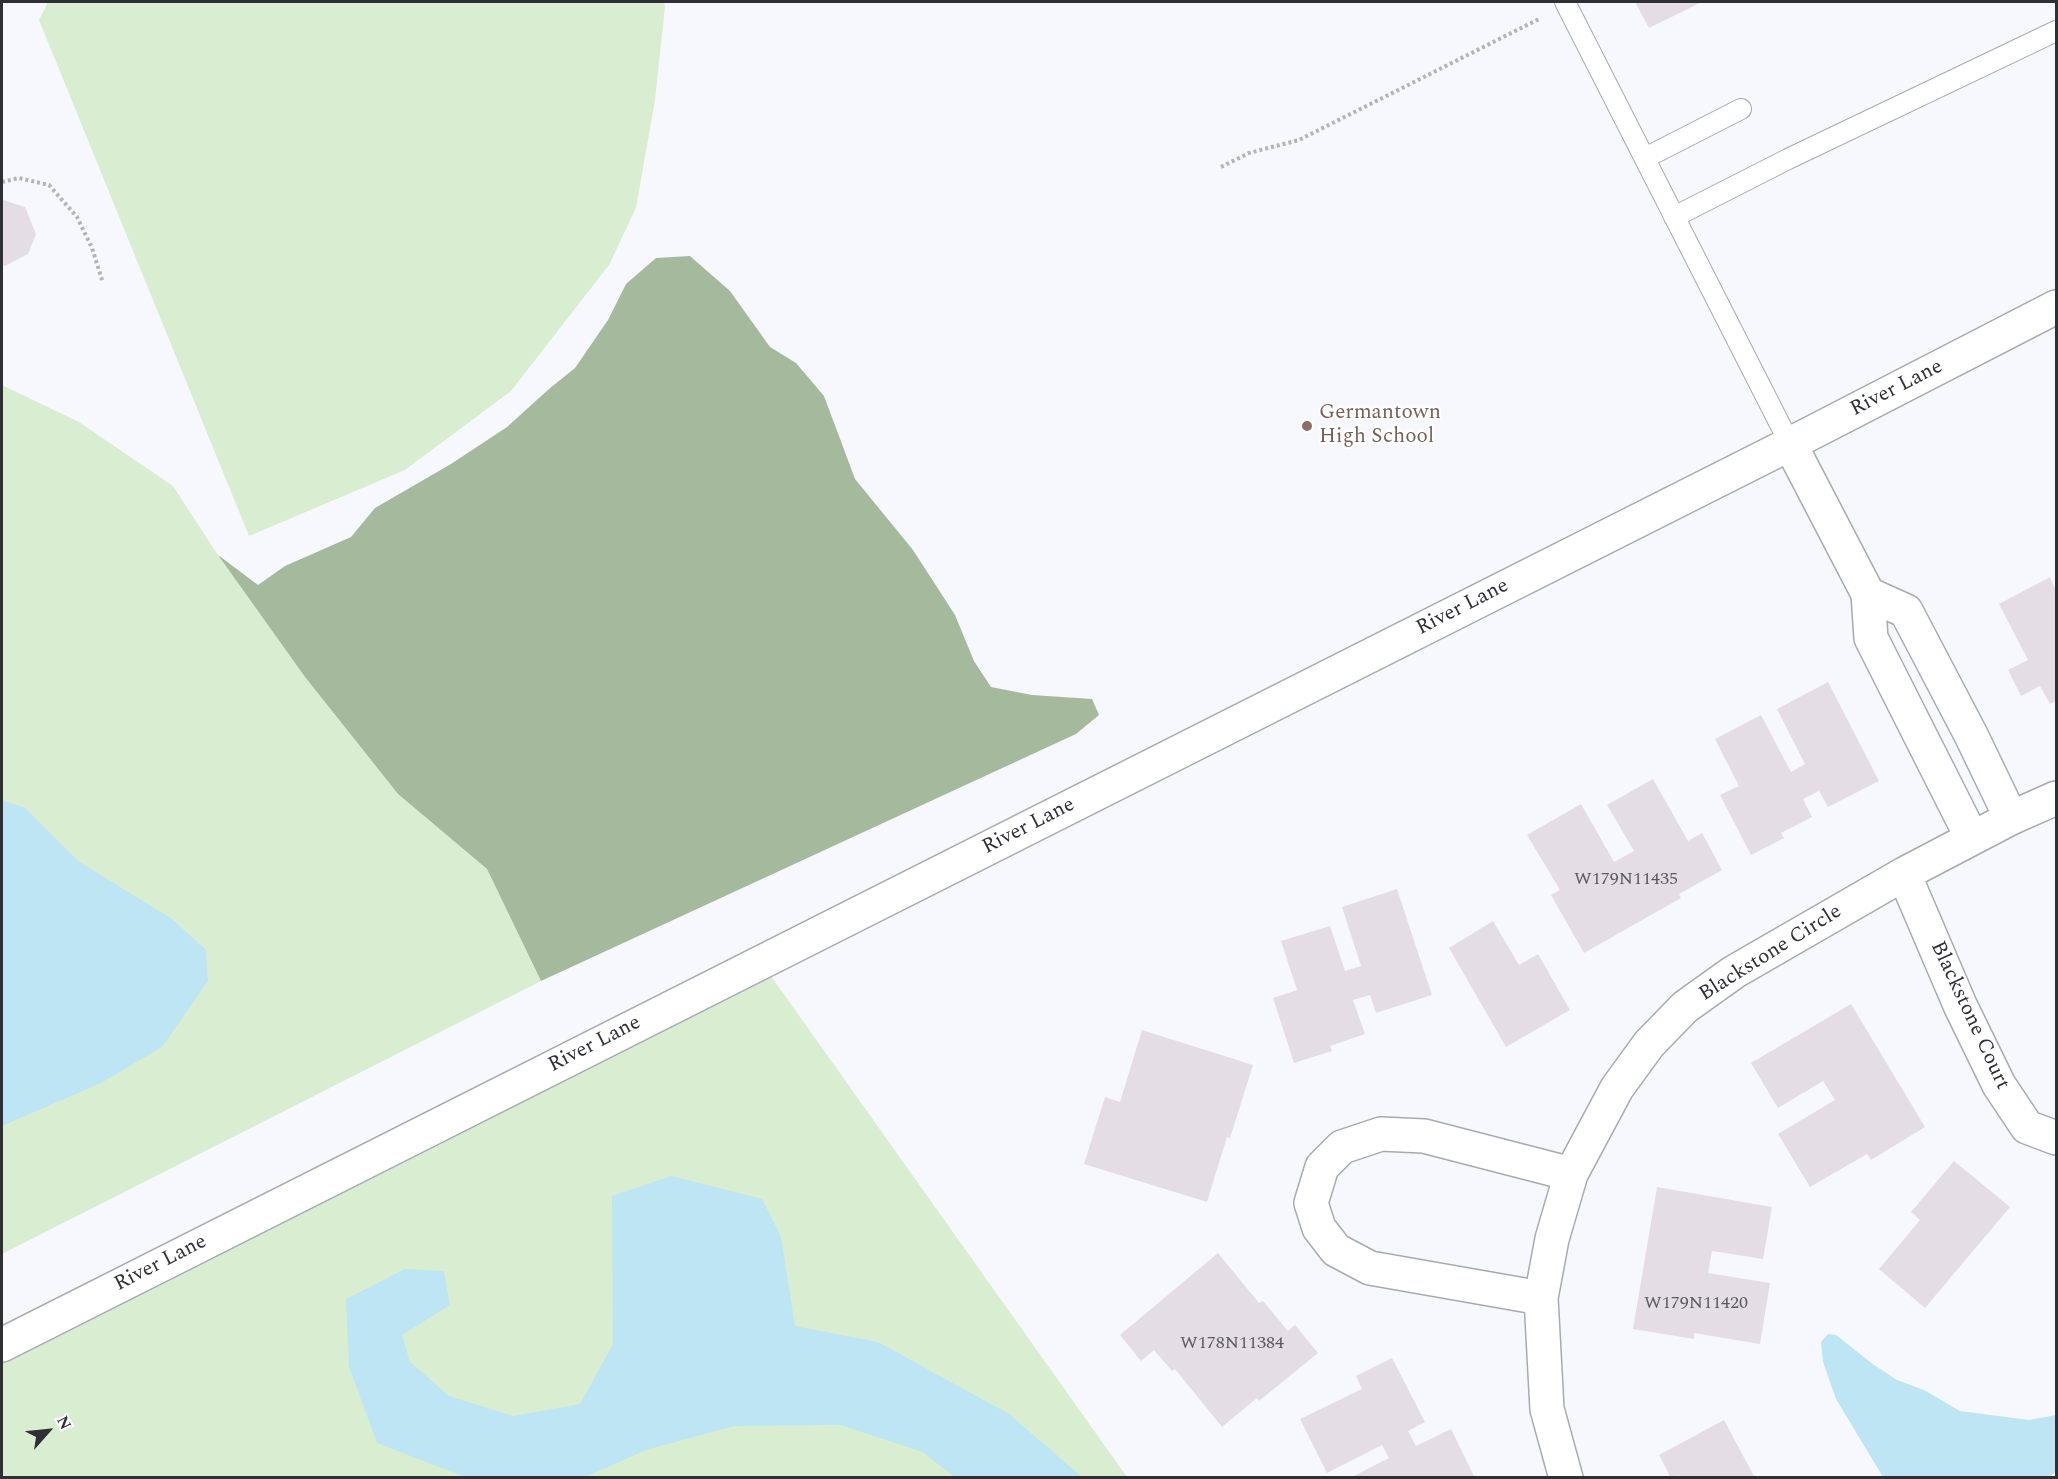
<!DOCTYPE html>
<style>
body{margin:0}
#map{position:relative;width:2058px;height:1479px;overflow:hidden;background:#f6f8fd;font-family:Spectral,serif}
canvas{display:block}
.frame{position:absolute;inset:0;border:3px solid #2f3034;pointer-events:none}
.north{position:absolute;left:18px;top:1401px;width:60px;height:60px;-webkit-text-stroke:4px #fff;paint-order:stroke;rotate:63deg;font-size:16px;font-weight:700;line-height:24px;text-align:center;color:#2f3034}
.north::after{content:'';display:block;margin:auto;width:21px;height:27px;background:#2f3034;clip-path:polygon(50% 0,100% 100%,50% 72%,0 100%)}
</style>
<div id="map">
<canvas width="2058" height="1479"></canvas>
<div class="frame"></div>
<div class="north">N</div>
</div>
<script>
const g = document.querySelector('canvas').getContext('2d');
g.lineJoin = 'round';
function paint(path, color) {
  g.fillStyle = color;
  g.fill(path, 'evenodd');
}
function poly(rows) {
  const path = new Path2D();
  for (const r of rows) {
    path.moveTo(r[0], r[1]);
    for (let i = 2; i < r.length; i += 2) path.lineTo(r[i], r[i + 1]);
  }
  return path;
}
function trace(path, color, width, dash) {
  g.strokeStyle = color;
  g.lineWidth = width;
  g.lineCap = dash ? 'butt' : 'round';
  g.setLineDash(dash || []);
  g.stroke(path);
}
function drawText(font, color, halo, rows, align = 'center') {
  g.font = font + ' Spectral,serif';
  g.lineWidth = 4.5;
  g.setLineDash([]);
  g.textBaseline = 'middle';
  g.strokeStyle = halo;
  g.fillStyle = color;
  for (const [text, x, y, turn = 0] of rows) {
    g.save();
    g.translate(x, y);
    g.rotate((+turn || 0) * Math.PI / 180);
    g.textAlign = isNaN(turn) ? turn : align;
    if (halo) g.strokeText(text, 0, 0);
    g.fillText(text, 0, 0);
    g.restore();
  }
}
const green = poly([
 [48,2,664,2,665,7,655,100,636,208,609,265,511,391,405,470,249,536,39,20],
 [2,385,79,422,173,486,218,555,305,677,398,794,487,869,541,981,2,1254],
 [761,962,1127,1477,2,1478,2,1345]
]);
const forest = poly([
 [690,256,730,291,770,347,796,363,824,396,855,479,913,550,955,615,974,661,991,687,1032,695,1092,699,1099,715,1076,734,541,981,487,869,398,794,305,677,218,555,258,585,285,566,351,537,375,508,451,464,507,427,549,389,575,368,608,320,626,284,656,258]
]);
const water = poly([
 [2,800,25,808,78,861,172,919,206,950,208,981,162,1047,101,1083,2,1126],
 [671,1176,762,1199,781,1237,795,1326,878,1342,1009,1414,1082,1477,954,1477,923,1452,840,1425,734,1426,646,1450,583,1478,465,1477,377,1443,349,1367,346,1299,405,1269,444,1271,450,1305,402,1335,410,1362,449,1396,513,1416,580,1404,613,1344,612,1196],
 [1828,1334,1836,1335,1874,1365,1897,1380,1924,1390,1960,1411,2029,1420,2056,1415,2056,1472,2046,1478,1883,1477,1836,1399,1823,1362,1821,1342]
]);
const building = poly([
 [1635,2,1702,2,1649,28],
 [3,200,25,207,36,234,28,254,5,266,2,265],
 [2050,577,2056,591,2056,701,2050,704,2040,686,2021,696,2008,670,2028,660,1999,604],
 [1828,682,1879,781,1828,807,1819,791,1803,799,1812,817,1781,833,1784,838,1751,855,1720,795,1739,786,1715,739,1761,715,1791,772,1805,764,1777,709],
 [1653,779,1688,841,1702,833,1722,870,1679,894,1681,898,1584,953,1551,895,1560,890,1527,835,1581,804,1614,862,1634,851,1607,805],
 [1397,889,1432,995,1376,1013,1370,995,1353,1000,1365,1034,1330,1046,1332,1051,1294,1063,1273,998,1297,990,1281,941,1330,926,1345,971,1361,966,1342,907],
 [1493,921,1519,965,1538,954,1570,1010,1506,1047,1449,948],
 [1851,1004,1925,1127,1871,1160,1867,1154,1810,1187,1778,1134,1835,1100,1823,1081,1778,1108,1751,1063],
 [1142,1030,1253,1065,1230,1138,1227,1137,1207,1202,1084,1164,1105,1097,1120,1102],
 [1954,1161,2010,1207,1925,1308,1879,1269,1920,1220,1911,1212],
 [1657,1187,1772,1207,1763,1259,1712,1251,1708,1273,1770,1283,1760,1344,1694,1333,1694,1339,1633,1329],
 [1218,1253,1259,1303,1263,1301,1288,1331,1295,1325,1318,1353,1259,1401,1257,1398,1222,1427,1175,1369,1172,1371,1154,1350,1141,1361,1120,1335],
 [1392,1358,1425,1422,1408,1431,1416,1446,1451,1429,1475,1478,1350,1478,1389,1458,1382,1445,1327,1473,1300,1419,1362,1389,1356,1376],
 [1724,1420,1755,1478,1681,1478,1679,1475,1671,1478,1659,1455]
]);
const path = poly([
 [1221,167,1249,153,1299,140,1541,18],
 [2,182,19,178,49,185,77,217,92,248,103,283]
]);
const service = poly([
 [1565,2,1790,444],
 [1645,158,1741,109],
 [1674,217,1788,159,2056,31]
]);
const minor = poly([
 [1790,444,1868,594,1871,638,1972,838],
 [1868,594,1906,611,1971,735,2011,818],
 [1904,874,1960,1005,1999,1085,2027,1127,2056,1138],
 [1541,1298,1370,1268,1336,1250,1319,1228,1311,1203,1322,1167,1342,1147,1381,1134,1424,1136,1571,1174],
 [2,1345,1790,444,2056,307],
 [1566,1478,1547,1409,1541,1298,1552,1239,1571,1174,1617,1088,1649,1044,1685,1007,1734,972,1904,874,2011,818,2056,798]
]);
const markers = [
 [1307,426,6,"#8d6e63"]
];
const numberNames = [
 ["W179N11435",1626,880],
 ["W179N11420",1696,1304],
 ["W178N11384",1232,1344]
];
const streetNames = [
 ["River Lane",1897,389,-27],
 ["River Lane",1463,608,-27],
 ["River Lane",1029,827,-27],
 ["Blackstone Circle",1771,954,-32],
 ["Blackstone Court",1969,1016,65],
 ["River Lane",595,1045,-27],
 ["River Lane",161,1264,-27]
];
const educationNames = [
 ["Germantown",1319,414],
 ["High School",1319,438]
];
paint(green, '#d9eed1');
paint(forest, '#a5b99d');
paint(water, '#bde5f3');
paint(building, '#e5dde5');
trace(service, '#a7aab3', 22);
trace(minor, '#a7aab3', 36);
trace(path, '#b3b4b9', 4, [3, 3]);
trace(service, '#fff', 20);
trace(minor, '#fff', 33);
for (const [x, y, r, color] of markers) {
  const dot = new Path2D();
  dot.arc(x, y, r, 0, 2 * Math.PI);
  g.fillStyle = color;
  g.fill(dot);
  trace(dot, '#fff', 2);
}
drawText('18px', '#5c5b60', null, numberNames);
drawText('21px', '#2f3034', '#fff', streetNames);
drawText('21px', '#785e54', '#fff', educationNames, 'left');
</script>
